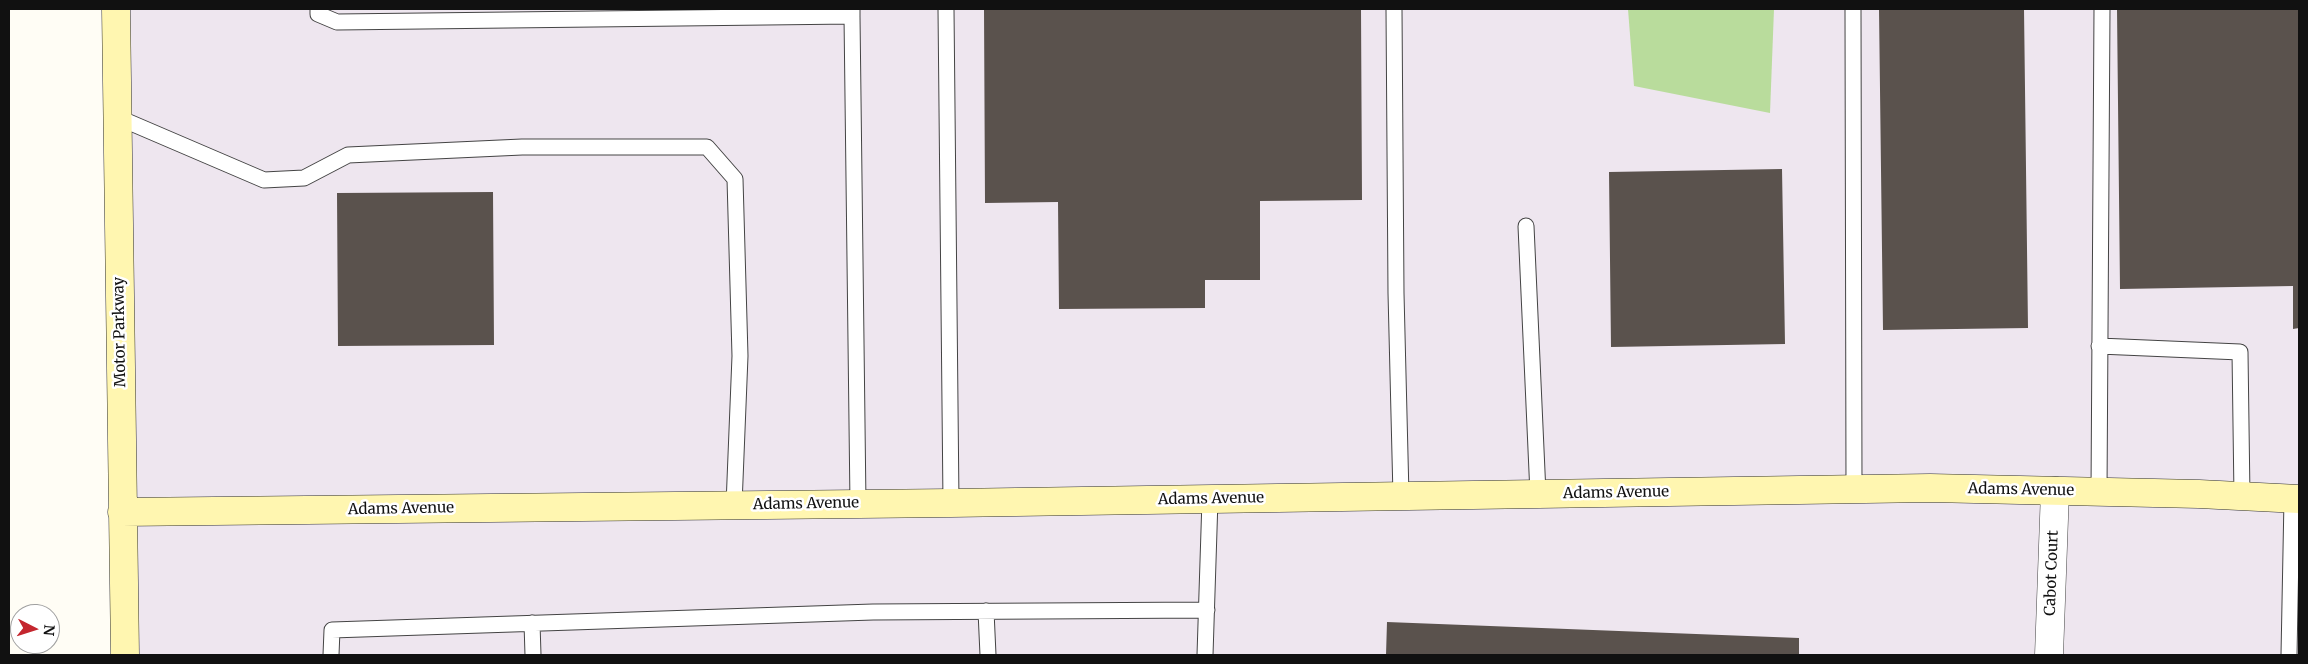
<!DOCTYPE html>
<style>
body{margin:0}
#map{position:relative;width:2308px;height:664px;overflow:hidden;background:#fffdf5;font-family:Merriweather,serif}
canvas{display:block}
.frame{position:absolute;inset:0;border:10px solid #111;pointer-events:none}
.north{position:absolute;left:10px;top:604px;width:50px;height:50px;box-sizing:border-box;background:#fff;border:1px solid #a0a0a0;border-radius:50%;rotate:95deg;font-size:14px;font-weight:700;line-height:20px;text-align:center;color:#111}
.north::after{content:'';display:block;margin:auto;width:18px;height:22px;background:#c4262e;clip-path:polygon(50% 0,100% 100%,50% 72%,0 100%)}
</style>
<div id="map">
<canvas width="2308" height="664"></canvas>
<div class="frame"></div>
<div class="north">N</div>
</div>
<script>
const g = document.querySelector('canvas').getContext('2d');
g.lineJoin = 'round';
function paint(path, color) {
  g.fillStyle = color;
  g.fill(path, 'evenodd');
}
function poly(rows) {
  const path = new Path2D();
  for (const r of rows) {
    path.moveTo(r[0], r[1]);
    for (let i = 2; i < r.length; i += 2) path.lineTo(r[i], r[i + 1]);
  }
  return path;
}
function trace(path, color, width, dash) {
  g.strokeStyle = color;
  g.lineWidth = width;
  g.lineCap = dash ? 'butt' : 'round';
  g.setLineDash(dash || []);
  g.stroke(path);
}
function drawText(font, color, halo, rows, align = 'center') {
  g.font = font + ' Merriweather,serif';
  g.lineWidth = 5;
  g.setLineDash([]);
  g.textBaseline = 'middle';
  g.strokeStyle = halo;
  g.fillStyle = color;
  for (const [text, x, y, turn = 0] of rows) {
    g.save();
    g.translate(x, y);
    g.rotate((+turn || 0) * Math.PI / 180);
    g.textAlign = isNaN(turn) ? turn : align;
    if (halo) g.strokeText(text, 0, 0);
    g.fillText(text, 0, 0);
    g.restore();
  }
}
const industrial = poly([
 [103,9,2299,9,2299,655,112,655]
]);
const forest = poly([
 [1628,9,1774,9,1770,113,1634,86]
]);
const building = poly([
 [984,9,1361,9,1362,200,1260,201,1260,280,1205,280,1205,308,1059,309,1058,202,985,203],
 [1879,9,2024,9,2028,328,1883,330],
 [2117,9,2299,9,2299,328,2293,329,2293,286,2120,289],
 [1782,169,1785,344,1611,347,1609,172],
 [493,192,494,345,338,346,337,193],
 [1387,622,1799,638,1799,655,1386,655]
]);
const lane = poly([
 [318,9,318,14,337,22,852,16,852,9],
 [946,9,951,503],
 [1394,9,1396,293,1401,496],
 [1853,9,1854,489],
 [852,16,858,504],
 [117,117,264,180,304,178,348,155,522,147,707,147,735,179,740,356,734,505],
 [1526,226,1538,494],
 [2099,346,2240,352,2242,497],
 [2099,492,2102,9],
 [986,611,988,655],
 [532,623,533,655],
 [331,655,332,630,873,612,1207,610],
 [1205,655,1210,499],
 [2289,655,2292,499]
]);
const street = poly([
 [2049,655,2055,491]
]);
const secondary = poly([
 [116,9,125,655],
 [122,512,951,503,1930,488,2199,494,2299,499]
]);
const streetNames = [
 ["Motor Parkway",120,332,-91],
 ["Adams Avenue",2021,490,1],
 ["Adams Avenue",1616,493,-1],
 ["Adams Avenue",1211,499,-1],
 ["Adams Avenue",806,504,-1],
 ["Adams Avenue",401,509,-1],
 ["Cabot Court",2052,573,-88]
];
paint(industrial, '#eee6ef');
paint(forest, '#b9dc9c');
paint(building, '#5a524d');
trace(lane, '#444', 17);
trace(street, '#444', 29);
trace(secondary, '#333', 29);
trace(lane, '#fff', 15);
trace(street, '#fff', 28);
trace(secondary, '#fff6b0', 28);
drawText('15px', '#111', '#fff', streetNames);
</script>
